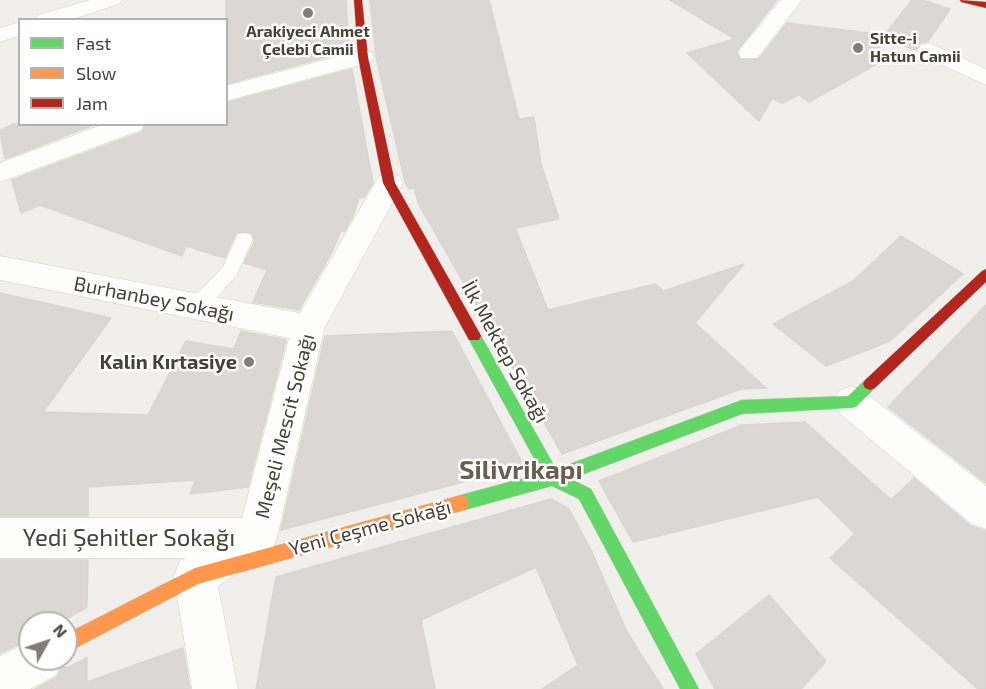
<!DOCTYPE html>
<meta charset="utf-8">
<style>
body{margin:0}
#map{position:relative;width:986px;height:689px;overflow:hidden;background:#f1efeb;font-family:"Exo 2",sans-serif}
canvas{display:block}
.legend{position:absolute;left:18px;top:18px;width:210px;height:108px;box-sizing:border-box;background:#fff;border:2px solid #b5b3af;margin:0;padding:8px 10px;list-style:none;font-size:18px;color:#474137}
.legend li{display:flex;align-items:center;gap:12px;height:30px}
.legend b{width:30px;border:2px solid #b5b3af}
.north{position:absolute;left:18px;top:611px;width:60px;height:60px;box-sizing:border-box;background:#fff;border:2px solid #b5b3af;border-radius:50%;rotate:50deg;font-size:16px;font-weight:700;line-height:24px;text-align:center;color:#474137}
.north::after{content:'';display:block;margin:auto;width:21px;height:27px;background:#827e76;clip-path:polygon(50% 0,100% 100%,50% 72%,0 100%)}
</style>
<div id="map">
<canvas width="986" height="689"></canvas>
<ul class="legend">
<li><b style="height:8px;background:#63d668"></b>Fast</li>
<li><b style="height:8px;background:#ff974d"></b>Slow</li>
<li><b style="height:8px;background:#b3261e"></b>Jam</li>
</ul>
<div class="north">N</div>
</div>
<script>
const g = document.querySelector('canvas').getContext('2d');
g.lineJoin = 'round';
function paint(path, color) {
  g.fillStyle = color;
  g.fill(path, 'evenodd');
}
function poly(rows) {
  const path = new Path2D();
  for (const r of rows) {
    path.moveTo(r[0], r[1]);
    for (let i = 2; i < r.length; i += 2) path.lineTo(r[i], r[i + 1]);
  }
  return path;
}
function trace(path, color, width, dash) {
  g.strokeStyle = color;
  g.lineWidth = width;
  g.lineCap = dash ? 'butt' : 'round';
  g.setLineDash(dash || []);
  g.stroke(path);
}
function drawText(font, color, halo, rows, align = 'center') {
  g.font = font + ' "Exo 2",sans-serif';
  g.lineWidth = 5;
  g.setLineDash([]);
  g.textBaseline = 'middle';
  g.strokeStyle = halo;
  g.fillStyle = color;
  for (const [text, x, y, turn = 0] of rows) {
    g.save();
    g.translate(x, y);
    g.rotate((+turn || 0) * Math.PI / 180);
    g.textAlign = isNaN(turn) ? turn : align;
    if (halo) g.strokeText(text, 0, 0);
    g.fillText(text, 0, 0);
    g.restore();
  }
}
const building = poly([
 [226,0,346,0,349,51,226,84,226,0],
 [370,0,489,0,519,119,534,117,541,164,559,219,515,228,548,310,655,284,664,291,744,264,695,323,766,388,741,389,562,454,419,205,414,188,409,189,405,182,376,57,370,0],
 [670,0,777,0,736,52,741,60,759,59,787,23,877,34,882,61,809,102,799,95,782,103,772,98,759,121,687,53,735,39,670,0],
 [912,0,922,0,950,9,928,41,920,43,916,50,882,38,912,0],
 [352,69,373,183,364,197,359,198,353,216,345,231,341,231,332,252,299,310,253,302,267,270,244,263,255,240,250,232,236,233,225,258,186,246,182,256,40,205,21,213,12,180,142,132,146,124,226,124,226,103,352,69],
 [14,124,96,124,5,159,0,130,14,124],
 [901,236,963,274,890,341,826,366,773,324,853,281,901,236],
 [0,293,111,318,43,412,148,415,186,341,234,349,241,331,286,340,248,487,190,494,195,480,88,487,88,516,0,516,0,293],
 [986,305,986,483,888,407,986,305],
 [452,331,524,466,281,530,325,336,452,331],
 [805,422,891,500,914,478,971,526,986,531,986,689,978,689,830,558,855,534,818,497,633,542,599,481,742,425,805,422],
 [551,499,569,509,592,552,627,632,663,689,542,689,578,665,536,567,421,620,435,689,256,689,276,577,551,499],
 [0,560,88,560,87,607,59,623,30,623,30,639,0,653,0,560],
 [769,595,826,661,801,689,715,689,696,654,769,595],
 [183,648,190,689,35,689,57,677,62,666,67,668,87,658,87,682,183,648]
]);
const lane = poly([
 [244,233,250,234,253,239,236,276,203,312,196,315,189,312,187,307,189,302,223,267,238,234,244,233]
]);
const street = poly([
 [90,0,122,0,119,4,70,20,36,20,38,15,90,0],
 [781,0,802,0,757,58,741,58,738,53,741,48,781,0],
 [20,22,20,35,0,42,0,28,20,22],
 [929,43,986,69,986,85,921,55,918,50,921,45,929,43],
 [363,50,371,52,374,57,371,62,226,101,226,86,363,50],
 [104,124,144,124,141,130,0,182,0,163,104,124],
 [389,173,399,176,403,183,324,329,277,538,271,552,218,586,238,689,192,689,174,576,180,561,186,558,0,558,0,518,242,518,289,338,0,280,0,256,300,313,379,176,389,173],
 [851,386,863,391,986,486,986,529,972,524,839,413,833,402,839,391,851,386],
 [30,641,30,659,62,659,56,675,30,689,0,689,0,656,30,641]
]);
const fast = poly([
 [474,330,479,332,556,469,742,400,848,396,865,380,870,378,875,380,877,384,875,388,856,407,851,408,742,414,571,479,591,489,699,689,680,689,579,499,552,486,461,511,455,509,453,503,455,497,461,495,542,473,467,336,469,332,474,330]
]);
const slow = poly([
 [461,495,467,497,469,503,467,509,461,511,198,584,66,653,66,634,195,568,461,495]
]);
const jam = poly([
 [354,0,362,0,368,57,395,183,479,332,481,336,479,340,469,340,383,183,358,57,354,0],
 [960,0,986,2,986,8,961,2,960,0],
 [986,269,986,282,875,388,870,390,865,388,863,384,865,380,982,271,986,269]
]);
const markers = [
 [308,13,6,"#827e76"],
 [858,48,6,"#827e76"],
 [249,362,6,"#827e76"]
];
const farPoinames = [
 ["Arakiyeci Ahmet",308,32],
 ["Çelebi Camii",308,50],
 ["Sitte-i",870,39,"left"],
 ["Hatun Camii",870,57,"left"]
];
const streetNames = [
 ["Burhanbey Sokağı",154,299,11],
 ["İlk Mektep Sokağı",505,352,61],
 ["Meşeli Mescit Sokağı",285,426,-76],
 ["Yeni Çeşme Sokağı",370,528,-15]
];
const poiNames = [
 ["Kalin Kırtasiye",237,362]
];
const nearStreetnames = [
 ["Yedi Şehitler Sokağı",129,538]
];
const districtNames = [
 ["Silivrikapı",521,470]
];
paint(building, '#dbd8d3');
trace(building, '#d9d6d1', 1.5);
trace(lane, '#cfcdc9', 1);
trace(street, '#cfcdc9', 1);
trace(fast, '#d0ccc2', 1);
trace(slow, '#d0ccc2', 1);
trace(jam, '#d0ccc2', 1);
paint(lane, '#fdfdfc');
paint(street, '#fdfdfc');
paint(fast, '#63d668');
paint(slow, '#ff974d');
paint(jam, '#b3261e');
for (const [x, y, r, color] of markers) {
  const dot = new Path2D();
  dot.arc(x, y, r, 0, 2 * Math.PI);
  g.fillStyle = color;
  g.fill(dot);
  trace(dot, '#fff', 2);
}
drawText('bold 16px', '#474137', '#fff', farPoinames);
drawText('20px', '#474137', '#fff', streetNames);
drawText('bold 20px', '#474137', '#fff', poiNames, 'right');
drawText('24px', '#474137', '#fff', nearStreetnames);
drawText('bold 26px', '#6a5e4e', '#fff', districtNames);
</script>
